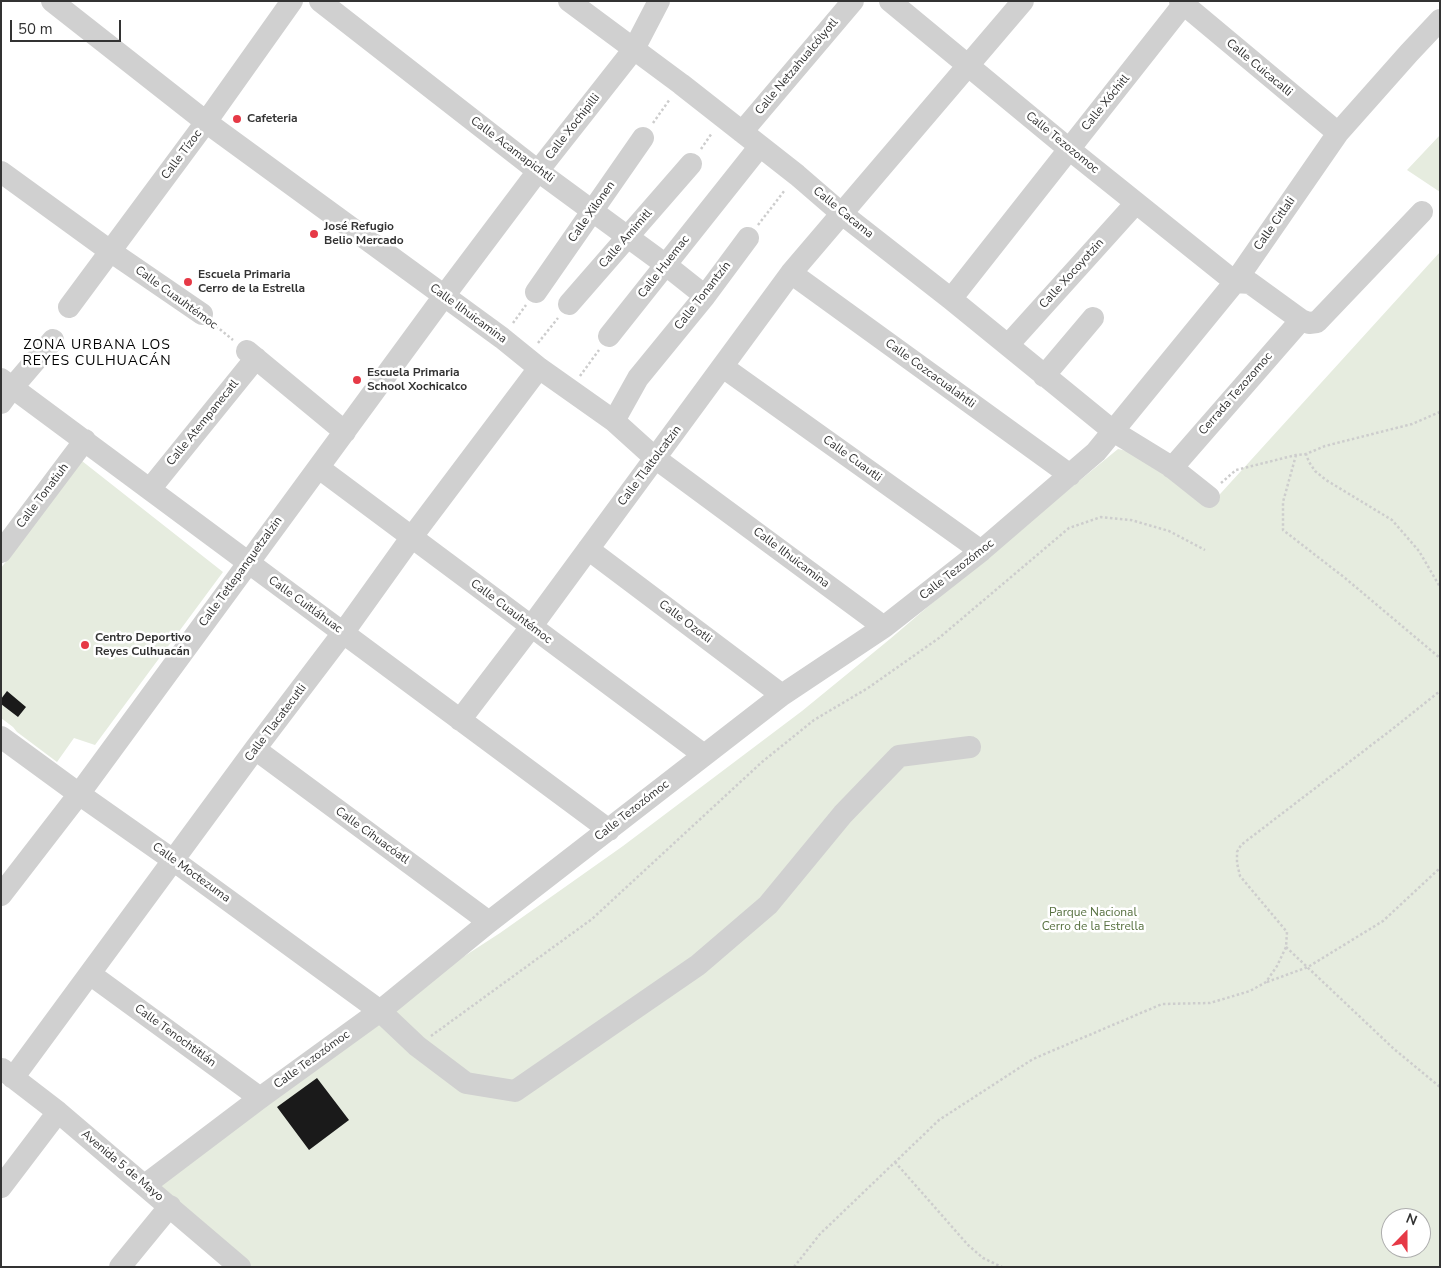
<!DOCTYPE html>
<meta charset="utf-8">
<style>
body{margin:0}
#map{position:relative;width:1441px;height:1268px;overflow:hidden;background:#fff;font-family:"Nunito Sans",sans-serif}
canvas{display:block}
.frame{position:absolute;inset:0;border:2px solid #333;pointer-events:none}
.north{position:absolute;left:1381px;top:1208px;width:50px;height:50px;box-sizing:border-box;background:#fff;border:1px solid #adadad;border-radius:50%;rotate:22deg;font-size:14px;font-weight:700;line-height:20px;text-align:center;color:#333}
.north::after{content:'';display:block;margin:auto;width:18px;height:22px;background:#e63946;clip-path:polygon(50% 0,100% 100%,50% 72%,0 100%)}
.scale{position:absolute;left:10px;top:20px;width:111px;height:22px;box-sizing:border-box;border:2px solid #333;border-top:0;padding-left:6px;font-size:15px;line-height:18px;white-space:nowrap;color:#333;-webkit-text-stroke:4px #fff;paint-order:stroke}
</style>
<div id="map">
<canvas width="1441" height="1268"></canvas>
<div class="frame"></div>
<div class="north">N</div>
<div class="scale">50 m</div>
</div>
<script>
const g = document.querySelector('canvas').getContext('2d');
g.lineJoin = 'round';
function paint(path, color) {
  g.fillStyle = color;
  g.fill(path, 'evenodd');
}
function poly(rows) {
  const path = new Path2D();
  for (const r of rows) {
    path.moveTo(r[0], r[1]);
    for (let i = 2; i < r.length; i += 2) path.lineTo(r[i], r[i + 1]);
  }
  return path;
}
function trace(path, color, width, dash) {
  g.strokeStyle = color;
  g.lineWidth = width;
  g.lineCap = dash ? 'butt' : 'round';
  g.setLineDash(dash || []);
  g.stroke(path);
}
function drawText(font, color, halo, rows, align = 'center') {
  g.font = font + ' "Nunito Sans",sans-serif';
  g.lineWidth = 5;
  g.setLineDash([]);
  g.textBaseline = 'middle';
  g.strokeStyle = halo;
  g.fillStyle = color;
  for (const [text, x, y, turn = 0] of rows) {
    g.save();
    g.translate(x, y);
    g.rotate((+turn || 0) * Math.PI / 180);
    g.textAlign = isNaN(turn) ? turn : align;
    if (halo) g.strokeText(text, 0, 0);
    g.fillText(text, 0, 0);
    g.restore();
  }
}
const green = poly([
 [1440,135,1440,192,1407,170],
 [1440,252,1440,1267,248,1267,151,1186,380,1011,500,933,623,846,802,711,890,639,979,563,1118,449,1144,455,1211,504],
 [1391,1218,1421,1218,1421,1248,1391,1248],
 [82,461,223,572,95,745,74,738,57,762,17,732,13,727,1,718,1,568]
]);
const building = poly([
 [7,691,26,707,18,717,1,704,1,699],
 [317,1078,349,1120,309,1150,277,1107]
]);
const path = poly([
 [653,123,670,99],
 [701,149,712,133],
 [758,225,785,190],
 [513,323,526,305],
 [216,326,233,340],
 [538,343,558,318],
 [580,376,599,350],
 [1440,412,1412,424,1325,446,1306,454,1309,462,1315,471,1326,480,1392,520,1419,551,1440,587],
 [1296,455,1283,502,1283,530,1345,578,1440,658],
 [1221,483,1236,470,1296,455,1306,454],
 [1286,947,1394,1049,1440,1087],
 [1267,982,1308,967,1383,921,1440,868],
 [431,1036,592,919,762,762,814,720,868,688,939,638,1069,528,1101,517,1131,520,1169,531,1205,550],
 [895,1162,968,1245,983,1258,1002,1267],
 [794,1267,820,1234,939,1120,1033,1059,1162,1004,1210,1003,1250,991,1266,982,1277,966,1286,947,1287,932,1240,876,1237,863,1237,852,1241,845,1395,727,1440,691]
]);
const minor = poly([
 [52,1,206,122,502,338,539,368,614,421,655,458,884,627],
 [320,1,538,171,666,265,705,296],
 [569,1,681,84,797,175,841,213,951,299,1113,431,1170,466,1209,497],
 [890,1,1069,149,1235,282,1250,283,1301,320,1309,323,1317,322,1422,212],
 [1180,1,1338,133],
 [742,132,853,1],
 [1,172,110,251,202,314],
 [791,273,1070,475],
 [536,292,643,138],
 [951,299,1186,1],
 [569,304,691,164],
 [69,307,206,122,292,1],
 [609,336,760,146],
 [1008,345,1136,203],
 [247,351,345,432],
 [723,367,981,551],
 [1044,376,1093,318],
 [1,379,609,830],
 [1,403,12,388,53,340],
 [614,421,638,378,705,296,748,238],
 [319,468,704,755],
 [1172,468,1301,320],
 [150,489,256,358],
 [588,549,782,695],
 [1,552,85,440],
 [460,720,531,627,791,273,1023,1],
 [1,737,79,794,173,860,380,1011,417,1046,466,1083,515,1091,698,965,768,905,843,814,899,756,970,747],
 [255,749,489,922],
 [1,895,79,794,444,296,538,171,634,49,659,1],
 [90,974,260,1098],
 [2,1069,58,1112,240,1267],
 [13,1078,255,749,343,633,411,538,539,368],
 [145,1185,260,1098,380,1011,489,922,782,695,884,627,981,551,1096,452,1235,282,1338,133,1409,53,1440,20],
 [1,1187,58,1112],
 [120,1267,170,1206]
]);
const markers = [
 [237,119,5,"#e63946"],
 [314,234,5,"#e63946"],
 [188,282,5,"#e63946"],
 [357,380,5,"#e63946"],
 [85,645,5,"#e63946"]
];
const streetNames = [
 ["Calle Netzahualcólyotl",797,67,-50],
 ["Calle Cuicacalli",1259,68,40],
 ["Calle Xóchitl",1106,103,-51],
 ["Calle Xochipilli",573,127,-52],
 ["Calle Tezozomoc",1062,143,39],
 ["Calle Acamapichtli",512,150,37],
 ["Calle Tízoc",182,155,-53],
 ["Calle Xilonen",592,212,-55],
 ["Calle Cacama",843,213,39],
 ["Calle Citlali",1275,224,-55],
 ["Calle Amimitl",626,239,-49],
 ["Calle Huemac",664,267,-52],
 ["Calle Xocoyotzin",1072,274,-48],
 ["Calle Tonantzín",703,296,-52],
 ["Calle Cuauhtémoc",176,298,36],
 ["Calle Ilhuicamina",468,314,36],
 ["Calle Cozcacualahtli",930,374,36],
 ["Cerrada Tezozomoc",1236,394,-49],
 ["Calle Atempanecatl",203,423,-51],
 ["Calle Cuautli",852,459,36],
 ["Calle Tlaltolcatzin",650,466,-53],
 ["Calle Tonatiuh",43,496,-53],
 ["Calle Ilhuicamina",791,558,37],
 ["Calle Tezozómoc",957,570,-38],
 ["Calle Tetlepanquetzalzin",241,572,-54],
 ["Calle Cuitláhuac",305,605,36],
 ["Calle Cuauhtémoc",511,612,37],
 ["Calle Ozotli",685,622,37],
 ["Calle Tlacatecutli",276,723,-53],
 ["Calle Tezozómoc",632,811,-38],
 ["Calle Cihuacóatl",372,836,36],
 ["Calle Moctezuma",191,873,36],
 ["Calle Tenochtitlán",175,1036,36],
 ["Calle Tezozómoc",312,1060,-36],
 ["Avenida 5 de Mayo",122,1166,40]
];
const poiNames = [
 ["Cafeteria",247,119],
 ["José Refugio",324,227],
 ["Belio Mercado",324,241],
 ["Escuela Primaria",198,275],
 ["Cerro de la Estrella",198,289],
 ["Escuela Primaria",367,373],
 ["School Xochicalco",367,387],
 ["Centro Deportivo",95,638],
 ["Reyes Culhuacán",95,652]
];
const parkNames = [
 ["Parque Nacional",1093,913],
 ["Cerro de la Estrella",1093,927]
];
const neighbourhoodNames = [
 ["ZONA URBANA LOS",97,346],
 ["REYES CULHUACÁN",97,362]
];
paint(green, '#e6ecdf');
paint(building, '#1a1a1a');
trace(path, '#cdcdcd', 2.5, [2.5, 2.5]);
trace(minor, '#d0d0d0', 22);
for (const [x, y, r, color] of markers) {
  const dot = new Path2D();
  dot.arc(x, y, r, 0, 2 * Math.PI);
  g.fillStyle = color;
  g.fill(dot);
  trace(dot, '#fff', 2);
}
drawText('12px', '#333', '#fff', streetNames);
drawText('bold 12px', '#333', '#fff', poiNames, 'left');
drawText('12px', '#56703f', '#fff', parkNames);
g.letterSpacing = '1px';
drawText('14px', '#000', '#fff', neighbourhoodNames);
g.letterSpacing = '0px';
</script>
